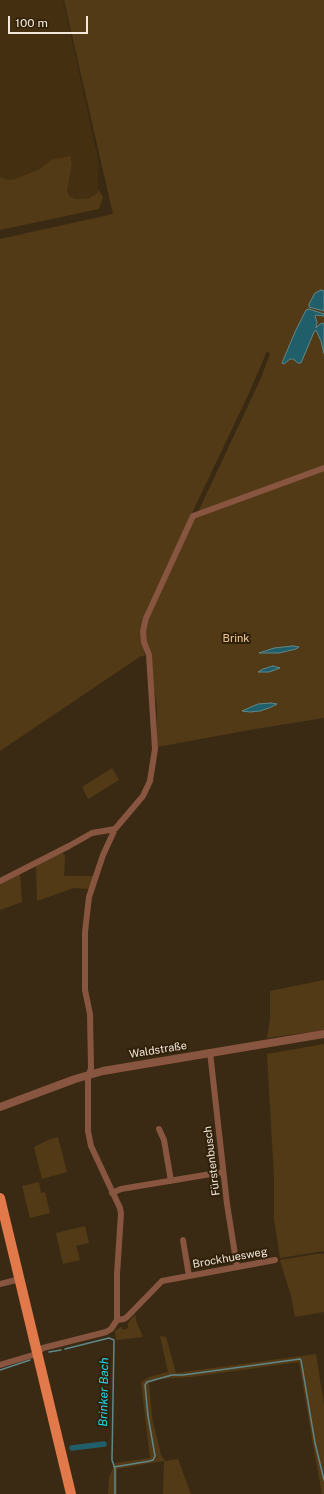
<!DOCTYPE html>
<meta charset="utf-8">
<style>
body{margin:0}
#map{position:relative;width:324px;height:1494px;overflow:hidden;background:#3a2a13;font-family:"Public Sans",sans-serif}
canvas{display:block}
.scale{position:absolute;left:8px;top:16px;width:80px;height:18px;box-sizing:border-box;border:2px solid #f2e7d9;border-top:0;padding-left:5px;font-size:12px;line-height:14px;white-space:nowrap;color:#f2e7d9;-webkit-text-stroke:3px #302009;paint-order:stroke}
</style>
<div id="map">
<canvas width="324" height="1494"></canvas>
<div class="scale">100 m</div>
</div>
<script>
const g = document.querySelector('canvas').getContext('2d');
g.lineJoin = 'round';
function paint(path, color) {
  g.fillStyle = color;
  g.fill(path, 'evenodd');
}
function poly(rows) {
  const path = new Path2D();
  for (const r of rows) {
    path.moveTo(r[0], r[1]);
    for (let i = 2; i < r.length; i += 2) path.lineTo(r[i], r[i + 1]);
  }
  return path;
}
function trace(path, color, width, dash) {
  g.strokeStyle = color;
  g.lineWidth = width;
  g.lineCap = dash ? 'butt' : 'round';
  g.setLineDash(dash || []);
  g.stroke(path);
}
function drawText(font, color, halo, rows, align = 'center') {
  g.font = font + ' "Public Sans",sans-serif';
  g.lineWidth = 4;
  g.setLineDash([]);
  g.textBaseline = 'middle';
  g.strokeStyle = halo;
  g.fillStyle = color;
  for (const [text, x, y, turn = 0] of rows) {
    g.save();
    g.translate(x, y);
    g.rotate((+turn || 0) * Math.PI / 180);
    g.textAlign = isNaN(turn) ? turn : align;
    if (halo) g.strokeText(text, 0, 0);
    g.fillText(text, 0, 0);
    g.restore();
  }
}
const built = poly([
 [0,0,63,0,98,160,98,189,97,193,91,198,75,199,69,196,67,191,72,164,51,160,40,169,15,179,8,180,0,177]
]);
const green = poly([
 [64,0,324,0,324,718,255,729,157,747,157,708,146,636,144,627,261,378,270,354,267,351,250,391,146,610,140,629,145,656,141,656,0,751,0,239,113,214],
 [70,156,72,164,67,191,69,196,75,199,90,198,97,193,98,189,103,197,99,209,0,230,0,177,8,180,15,179,40,169,51,160],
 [112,768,119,780,88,799,82,787],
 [62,853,65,855,64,876,94,876,89,889,74,888,37,901,36,865],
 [20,873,22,902,0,910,0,883],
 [324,980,324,1030,267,1038,270,1019,270,991],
 [324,1044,324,1251,280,1258,274,1219,274,1178,267,1054],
 [58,1137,67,1172,42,1179,34,1147,50,1139],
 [39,1182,41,1193,45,1192,50,1213,30,1218,22,1186],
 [85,1226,89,1243,76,1246,80,1260,63,1264,56,1233],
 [316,1254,324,1254,324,1312,295,1317,291,1296,280,1260],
 [135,1314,137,1323,143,1337,116,1340,115,1331,123,1326,122,1328,123,1330,128,1328,128,1323],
 [160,1336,166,1337,176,1373,316,1354,324,1405,324,1494,322,1494,313,1445,299,1362,192,1377,159,1379,149,1383,152,1417,161,1455,165,1461,178,1459,191,1494,163,1494,164,1461,117,1469,117,1494,108,1494,109,1477,115,1463,150,1458,141,1382,149,1377,168,1372]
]);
const water = poly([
 [321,290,324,291,324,311,309,307,309,304,315,293,321,290],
 [309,309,324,314,324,316,316,315,315,316,317,322,316,328,320,324,324,323,324,354,321,341,316,330,314,332,301,363,298,363,293,359,290,359,284,364,282,363,295,332,306,310,309,309],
 [293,646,299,647,296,649,279,653,259,653,274,648,293,646],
 [273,666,280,668,269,672,258,672,263,669,273,666],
 [271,703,277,704,269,708,260,711,250,712,242,711,258,704,271,703]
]);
const stream = poly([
 [65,1349,109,1338,114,1340,112,1460,115,1469,115,1494],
 [49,1352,61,1350],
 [0,1370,30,1360],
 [114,1467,150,1461,153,1460,155,1456,148,1416,145,1385,147,1382,172,1375,183,1375,300,1359,301,1360,315,1443,324,1480]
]);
const canal = poly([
 [72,1448,104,1444]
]);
const minor = poly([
 [0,881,69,846,92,833,115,829],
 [210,1052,227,1204,237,1267],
 [159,1129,164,1140,171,1181],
 [112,1193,121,1189,223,1172],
 [183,1240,189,1276],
 [0,1284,20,1279],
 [117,1320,124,1319,127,1317,162,1281,275,1260],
 [0,1365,33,1355,43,1348,106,1332,111,1329,117,1320,117,1274,121,1214,120,1208,91,1146,88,1131,88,1078,91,1068,90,1014,85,990,85,932,89,897,103,855,115,829,143,796,150,781,155,749,149,655,144,642,143,631,146,618,193,516,324,468]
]);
const tertiary = poly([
 [0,1107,75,1079,103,1071,324,1034]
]);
const primary = poly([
 [0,1198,71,1494]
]);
const parkNames = [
 ["Brink",236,639]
];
const streetNames = [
 ["Waldstraße",158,1050,-9],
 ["Fürstenbusch",212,1161,-97],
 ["Brockhuesweg",230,1258,-10]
];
const waterNames = [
 ["Brinker Bach",104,1392,-89]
];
paint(built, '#442f11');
paint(green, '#533a16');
paint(water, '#205f69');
trace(water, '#5f888b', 1);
trace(stream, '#5f888b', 1.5);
trace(canal, '#205f69', 5.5);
trace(minor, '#885540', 6);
trace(tertiary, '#885540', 8);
trace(primary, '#e1794b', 10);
drawText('11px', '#f5cc97', '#302009', parkNames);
drawText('11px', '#f2e7d9', '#302009', streetNames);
drawText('italic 12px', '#1ddbf4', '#302009', waterNames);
</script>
